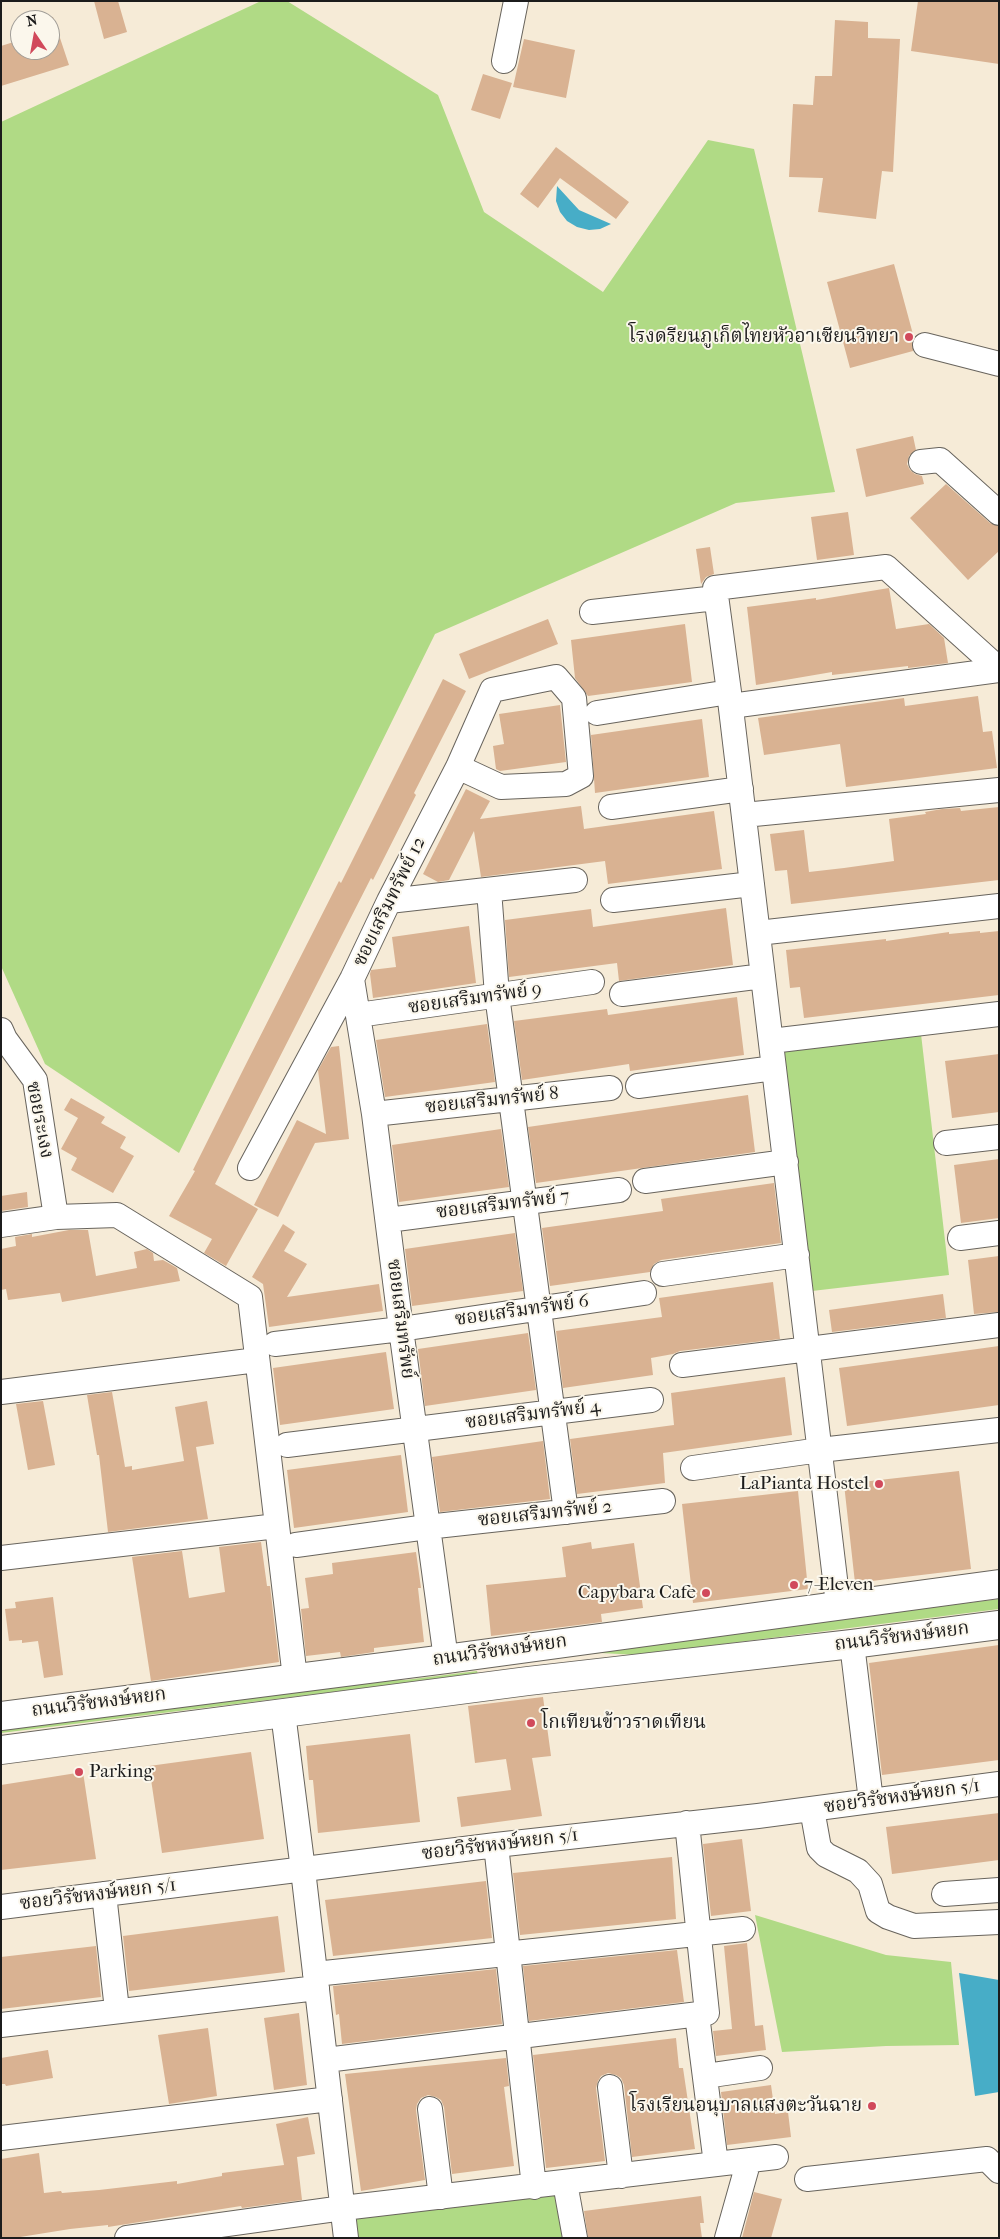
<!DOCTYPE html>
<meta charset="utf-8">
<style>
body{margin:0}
#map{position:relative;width:1000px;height:2239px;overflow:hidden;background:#f6ebd7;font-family:"IM FELL French Canon",serif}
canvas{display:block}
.frame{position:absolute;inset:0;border:2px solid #1c1c1c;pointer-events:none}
.north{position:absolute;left:10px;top:10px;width:50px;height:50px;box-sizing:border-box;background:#fbf7ec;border:1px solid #a29f99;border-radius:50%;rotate:348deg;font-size:14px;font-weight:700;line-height:20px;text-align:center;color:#1c1c1c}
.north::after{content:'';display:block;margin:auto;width:18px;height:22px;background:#d1495b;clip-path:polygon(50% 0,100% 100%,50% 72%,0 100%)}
</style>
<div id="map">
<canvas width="1000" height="2239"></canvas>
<div class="frame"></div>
<div class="north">N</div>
</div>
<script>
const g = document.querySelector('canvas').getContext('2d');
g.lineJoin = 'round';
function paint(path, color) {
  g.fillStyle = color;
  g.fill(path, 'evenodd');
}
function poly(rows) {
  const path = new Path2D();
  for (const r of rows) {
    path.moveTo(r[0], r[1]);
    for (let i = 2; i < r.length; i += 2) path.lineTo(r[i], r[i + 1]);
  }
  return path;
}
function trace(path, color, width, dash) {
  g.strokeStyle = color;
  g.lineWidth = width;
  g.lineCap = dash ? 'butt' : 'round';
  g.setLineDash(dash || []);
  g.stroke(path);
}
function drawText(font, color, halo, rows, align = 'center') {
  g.font = font + ' "IM FELL French Canon","Noto Serif Thai",serif';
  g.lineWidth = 4;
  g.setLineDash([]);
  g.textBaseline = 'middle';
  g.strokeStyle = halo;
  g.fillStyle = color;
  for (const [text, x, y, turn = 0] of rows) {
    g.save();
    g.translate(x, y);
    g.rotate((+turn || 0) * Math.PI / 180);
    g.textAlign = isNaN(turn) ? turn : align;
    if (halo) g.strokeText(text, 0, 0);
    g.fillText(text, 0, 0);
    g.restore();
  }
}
const green = poly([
 [261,1,287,1,438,95,484,212,603,292,708,140,754,149,835,492,736,503,435,634,179,1153,45,1064,1,966,1,122],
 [921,1034,949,1275,812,1291,784,1050],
 [999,1599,999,1609,637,1655,601,1653,536,1660,536,1657],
 [477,1671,478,1674,1,1733,1,1724,353,1681,405,1680],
 [755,1915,886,1955,951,1962,959,2045,886,2046,782,2052],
 [561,2188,570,2238,351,2238,348,2212]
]);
const water = poly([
 [557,186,579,210,611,224,600,229,589,230,577,227,567,221,560,212,556,201],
 [959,1973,999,1980,999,2092,975,2096]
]);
const building = poly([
 [94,1,118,1,127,32,104,39],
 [918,1,999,1,999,64,911,51],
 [50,17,53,17,69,65,1,86,1,46,20,40,20,50,50,50],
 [835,20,868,22,868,38,900,39,893,172,882,171,876,219,818,212,823,178,789,177,793,104,813,105,815,76,832,76],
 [524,39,575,50,566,98,513,87],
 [483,74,512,83,500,119,471,110],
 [556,147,629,202,616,219,560,178,538,208,520,194],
 [894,264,914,338,912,342,913,351,850,368,827,282],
 [913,436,916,450,909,456,907,464,910,470,915,474,922,476,924,484,866,497,856,449],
 [946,484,990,523,999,526,999,551,968,580,910,518],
 [848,512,854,555,817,560,811,517],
 [710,547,714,574,706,577,701,584,696,549],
 [889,588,896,629,929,624,944,638,948,663,908,668,908,666,832,675,832,672,756,685,747,607,816,598,816,600],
 [548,619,558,644,469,679,459,654],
 [685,624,692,682,588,696,575,678,571,640],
 [443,679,466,691,414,793,416,795,373,880,371,878,215,1184,258,1209,226,1266,204,1253,212,1239,169,1216,195,1171,193,1170,244,1068,339,881,341,883],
 [978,696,983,732,992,731,997,768,846,787,840,744,764,755,758,718,904,698,905,706],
 [560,705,566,762,500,771,496,769,493,746,504,744,499,714],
 [702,719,709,777,595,793,591,735],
 [466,789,490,801,480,819,581,806,584,829,714,811,722,869,608,884,605,861,481,877,474,831,449,880,438,882,423,874],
 [999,807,999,880,791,904,787,870,775,871,770,834,804,830,809,872,844,868,894,861,889,819,926,814,925,812,942,809,960,808,961,811],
 [726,908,733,965,619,981,617,963,509,977,505,920,591,909,593,927],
 [469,926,476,983,373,998,370,974,371,970,396,967,392,937],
 [980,931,980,933,999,931,999,995,804,1018,800,987,790,988,786,950,886,939,886,941,949,932,949,934],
 [737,997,744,1055,630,1071,629,1064,522,1080,514,1021,607,1009,608,1015],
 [487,1024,495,1082,385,1097,376,1040],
 [339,1046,349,1139,315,1143,278,1217,254,1205,297,1120,326,1134,318,1070,331,1047],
 [999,1054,999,1112,952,1118,945,1061],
 [748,1095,755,1152,536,1183,528,1127],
 [71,1098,105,1117,101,1123,126,1137,120,1148,134,1156,113,1193,71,1170,77,1158,61,1149,78,1118,64,1110],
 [501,1129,509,1187,399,1202,392,1145],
 [999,1159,999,1218,961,1223,954,1165],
 [774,1183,781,1243,661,1260,654,1264,650,1272,550,1286,542,1228,663,1211,661,1199],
 [27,1192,28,1207,1,1211,1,1196],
 [283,1224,295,1232,284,1251,307,1264,287,1297,379,1284,383,1311,269,1327,263,1284,252,1277],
 [69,1230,88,1230,96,1276,137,1268,134,1252,147,1249,153,1253,154,1261,163,1260,177,1268,180,1281,62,1302,60,1293,8,1300,6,1289,1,1290,1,1249,16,1246,15,1237,32,1234,32,1237],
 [515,1233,523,1291,412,1306,405,1249],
 [999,1256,999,1312,974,1314,968,1260],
 [773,1282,780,1339,680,1351,673,1354,651,1358,653,1375,563,1388,556,1331,662,1317,659,1298],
 [943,1294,946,1318,832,1332,829,1310],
 [528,1333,536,1390,425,1406,418,1349],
 [999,1346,999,1405,847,1426,839,1368],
 [386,1352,394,1409,280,1425,273,1368],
 [785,1377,792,1435,663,1453,665,1483,577,1494,570,1439,674,1425,671,1393],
 [112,1392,125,1467,132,1466,132,1470,184,1461,175,1407,207,1401,214,1444,196,1447,208,1519,108,1532,99,1455,97,1455,87,1395],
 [43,1401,55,1465,28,1470,16,1404],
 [543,1441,550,1499,440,1512,432,1457],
 [401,1455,408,1512,294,1528,287,1470],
 [959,1471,971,1569,855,1583,844,1484],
 [798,1491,808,1589,693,1603,682,1504],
 [261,1542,267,1586,270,1586,279,1662,151,1681,132,1557,182,1551,189,1598,225,1592,219,1547],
 [591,1542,592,1549,634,1543,643,1608,601,1614,602,1622,491,1636,486,1585,566,1577,562,1547],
 [416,1552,421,1588,418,1588,424,1642,374,1648,374,1652,341,1657,340,1652,306,1656,301,1609,309,1608,305,1578,333,1574,332,1563],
 [53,1597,63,1675,44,1678,38,1641,22,1643,22,1640,9,1641,5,1609,16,1608,15,1602],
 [999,1645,999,1760,882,1775,869,1663],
 [543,1697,551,1756,532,1758,542,1816,461,1827,457,1797,511,1790,506,1759,475,1763,468,1706],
 [410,1734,420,1822,318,1833,313,1780,309,1780,306,1746],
 [251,1752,264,1839,162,1853,149,1766],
 [83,1772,96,1859,1,1870,1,1785],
 [999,1813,999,1860,892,1874,886,1827],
 [742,1839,751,1911,711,1916,703,1844],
 [672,1857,676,1919,520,1935,513,1873],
 [486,1881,492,1938,333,1956,325,1900],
 [278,1916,285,1972,129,1991,123,1936],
 [747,1943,755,2026,763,2025,766,2050,716,2056,713,2031,732,2029,724,1946],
 [96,1946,101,1997,1,2009,1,1957],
 [677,1950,684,2002,529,2021,523,1966],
 [496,1969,502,2024,342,2044,339,2014,336,2015,333,1986],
 [299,2013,307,2085,274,2090,264,2018],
 [208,2028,217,2096,169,2104,158,2035],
 [676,2038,679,2068,683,2068,695,2149,632,2157,624,2085,621,2078,616,2075,608,2073,601,2076,598,2081,596,2088,605,2161,546,2168,533,2055],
 [48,2050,53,2078,6,2086,5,2084,1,2084,1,2058],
 [506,2058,509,2086,504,2087,514,2166,452,2174,444,2107,441,2100,436,2097,428,2095,421,2098,417,2104,416,2110,425,2180,361,2191,345,2074],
 [771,2085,775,2114,788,2112,791,2137,727,2145,721,2092],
 [308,2117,315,2154,297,2157,302,2200,242,2208,241,2206,108,2227,108,2225,70,2229,14,2238,1,2238,1,2159,39,2153,44,2193,61,2191,62,2193,99,2190,177,2181,177,2184,222,2176,222,2173,284,2165,276,2124],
 [754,2192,782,2199,771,2238,742,2238],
 [701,2196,704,2223,700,2223,702,2238,588,2238,584,2211]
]);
const minor = poly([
 [504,61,516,1],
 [925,345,999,364],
 [921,462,940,460,999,513],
 [592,612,716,598],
 [731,706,999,670],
 [597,713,729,692],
 [611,807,741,789],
 [744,815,999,790],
 [489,890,497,995,566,1512],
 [613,900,752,884],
 [389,901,575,880],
 [758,933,999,906],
 [352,979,374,1114,401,1329,446,1659],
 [622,994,763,976],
 [358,1015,592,982],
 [1,1030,5,1039,35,1080,56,1217],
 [771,1041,999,1014],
 [638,1086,774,1068],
 [374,1114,610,1088],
 [946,1143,999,1137],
 [250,1168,352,979,389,901,458,767,492,690,556,677,574,698,581,776,566,784,501,787,458,767],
 [645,1181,786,1162],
 [388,1220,619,1190],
 [1,1225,56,1217,117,1215,250,1297,295,1678],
 [960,1238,999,1233],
 [663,1274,797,1255],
 [275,1344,401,1329,644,1293],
 [682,1365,999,1325],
 [1,1392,257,1360],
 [287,1445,651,1400],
 [693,1468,820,1450,999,1430],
 [296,1545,427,1527,663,1501],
 [1,1558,277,1526],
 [838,1604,729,692,715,588,886,567,999,669],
 [852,1644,871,1801],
 [283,1713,303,1870,346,2238],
 [812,1809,819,1848,826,1855,858,1871,870,1884,878,1911,888,1917,914,1926,999,1922],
 [496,1845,534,2187],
 [104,1894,117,2010],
 [944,1894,999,1890],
 [1,1907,496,1845,758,1816,999,1784],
 [315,1974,743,1929],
 [697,2015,716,2164],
 [1,2025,317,1988],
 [326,2060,707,2013,687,1823],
 [705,2076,760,2068],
 [610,2087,621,2176],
 [430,2109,441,2197],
 [1,2138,330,2099],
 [807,2179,987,2159,999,2171],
 [565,2183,575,2238],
 [127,2238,343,2208,776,2157],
 [727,2238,749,2160]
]);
const major = poly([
 [1,1716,446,1659,999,1584],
 [1,1750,528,1681,852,1644,999,1625]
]);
const markers = [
 [909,337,5,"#d1495b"],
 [879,1484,5,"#d1495b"],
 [794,1585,5,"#d1495b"],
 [706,1593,5,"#d1495b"],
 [531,1723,5,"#d1495b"],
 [79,1772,5,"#d1495b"],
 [872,2106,5,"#d1495b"]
];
const poiNames = [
 ["โรงดรียนภูเก็ตไทยหัวอาเซียนวิทยา",899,337],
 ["LaPianta Hostel",869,1484],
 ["7-Eleven",804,1585,"left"],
 ["Capybara Cafe",696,1593],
 ["โกเทียนข้าวราดเทียน",541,1723,"left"],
 ["Parking",89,1772,"left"],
 ["โรงเรียนอนุบาลแสงตะวันฉาย",862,2106]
];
const streetNames = [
 ["ซอยเสริมทรัพย์ 12",390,902,-64],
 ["ซอยเสริมทรัพย์ 9",475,999,-8],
 ["ซอยเสริมทรัพย์ 8",492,1101,-6],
 ["ซอยระเงง",39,1120,79],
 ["ซอยเสริมทรัพย์ 7",503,1205,-7],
 ["ซอยเสริมทรัพย์ 6",522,1311,-8],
 ["ซอยเสริมทรัพย์",400,1319,83],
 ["ซอยเสริมทรัพย์ 4",533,1415,-7],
 ["ซอยเสริมทรัพย์ 2",545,1514,-6],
 ["ถนนวิรัชหงษ์หยก",902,1637,-7],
 ["ถนนวิรัชหงษ์หยก",500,1651,-8],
 ["ถนนวิรัชหงษ์หยก",99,1703,-7],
 ["ซอยวิรัชหงษ์หยก 5/1",902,1797,-8],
 ["ซอยวิรัชหงษ์หยก 5/1",500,1845,-7],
 ["ซอยวิรัชหงษ์หยก 5/1",98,1895,-7]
];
paint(green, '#b0da85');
paint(water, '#47adc7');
paint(building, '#d9b292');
trace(minor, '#68645d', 26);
trace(major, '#68645d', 30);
trace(minor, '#fff', 24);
trace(major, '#fff', 28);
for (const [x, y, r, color] of markers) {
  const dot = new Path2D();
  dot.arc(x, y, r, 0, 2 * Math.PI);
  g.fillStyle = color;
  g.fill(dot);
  trace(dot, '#fbf7ec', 2);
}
drawText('19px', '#1c1c1c', '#fbf7ec', poiNames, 'right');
drawText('19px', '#1c1c1c', '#fbf7ec', streetNames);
</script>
